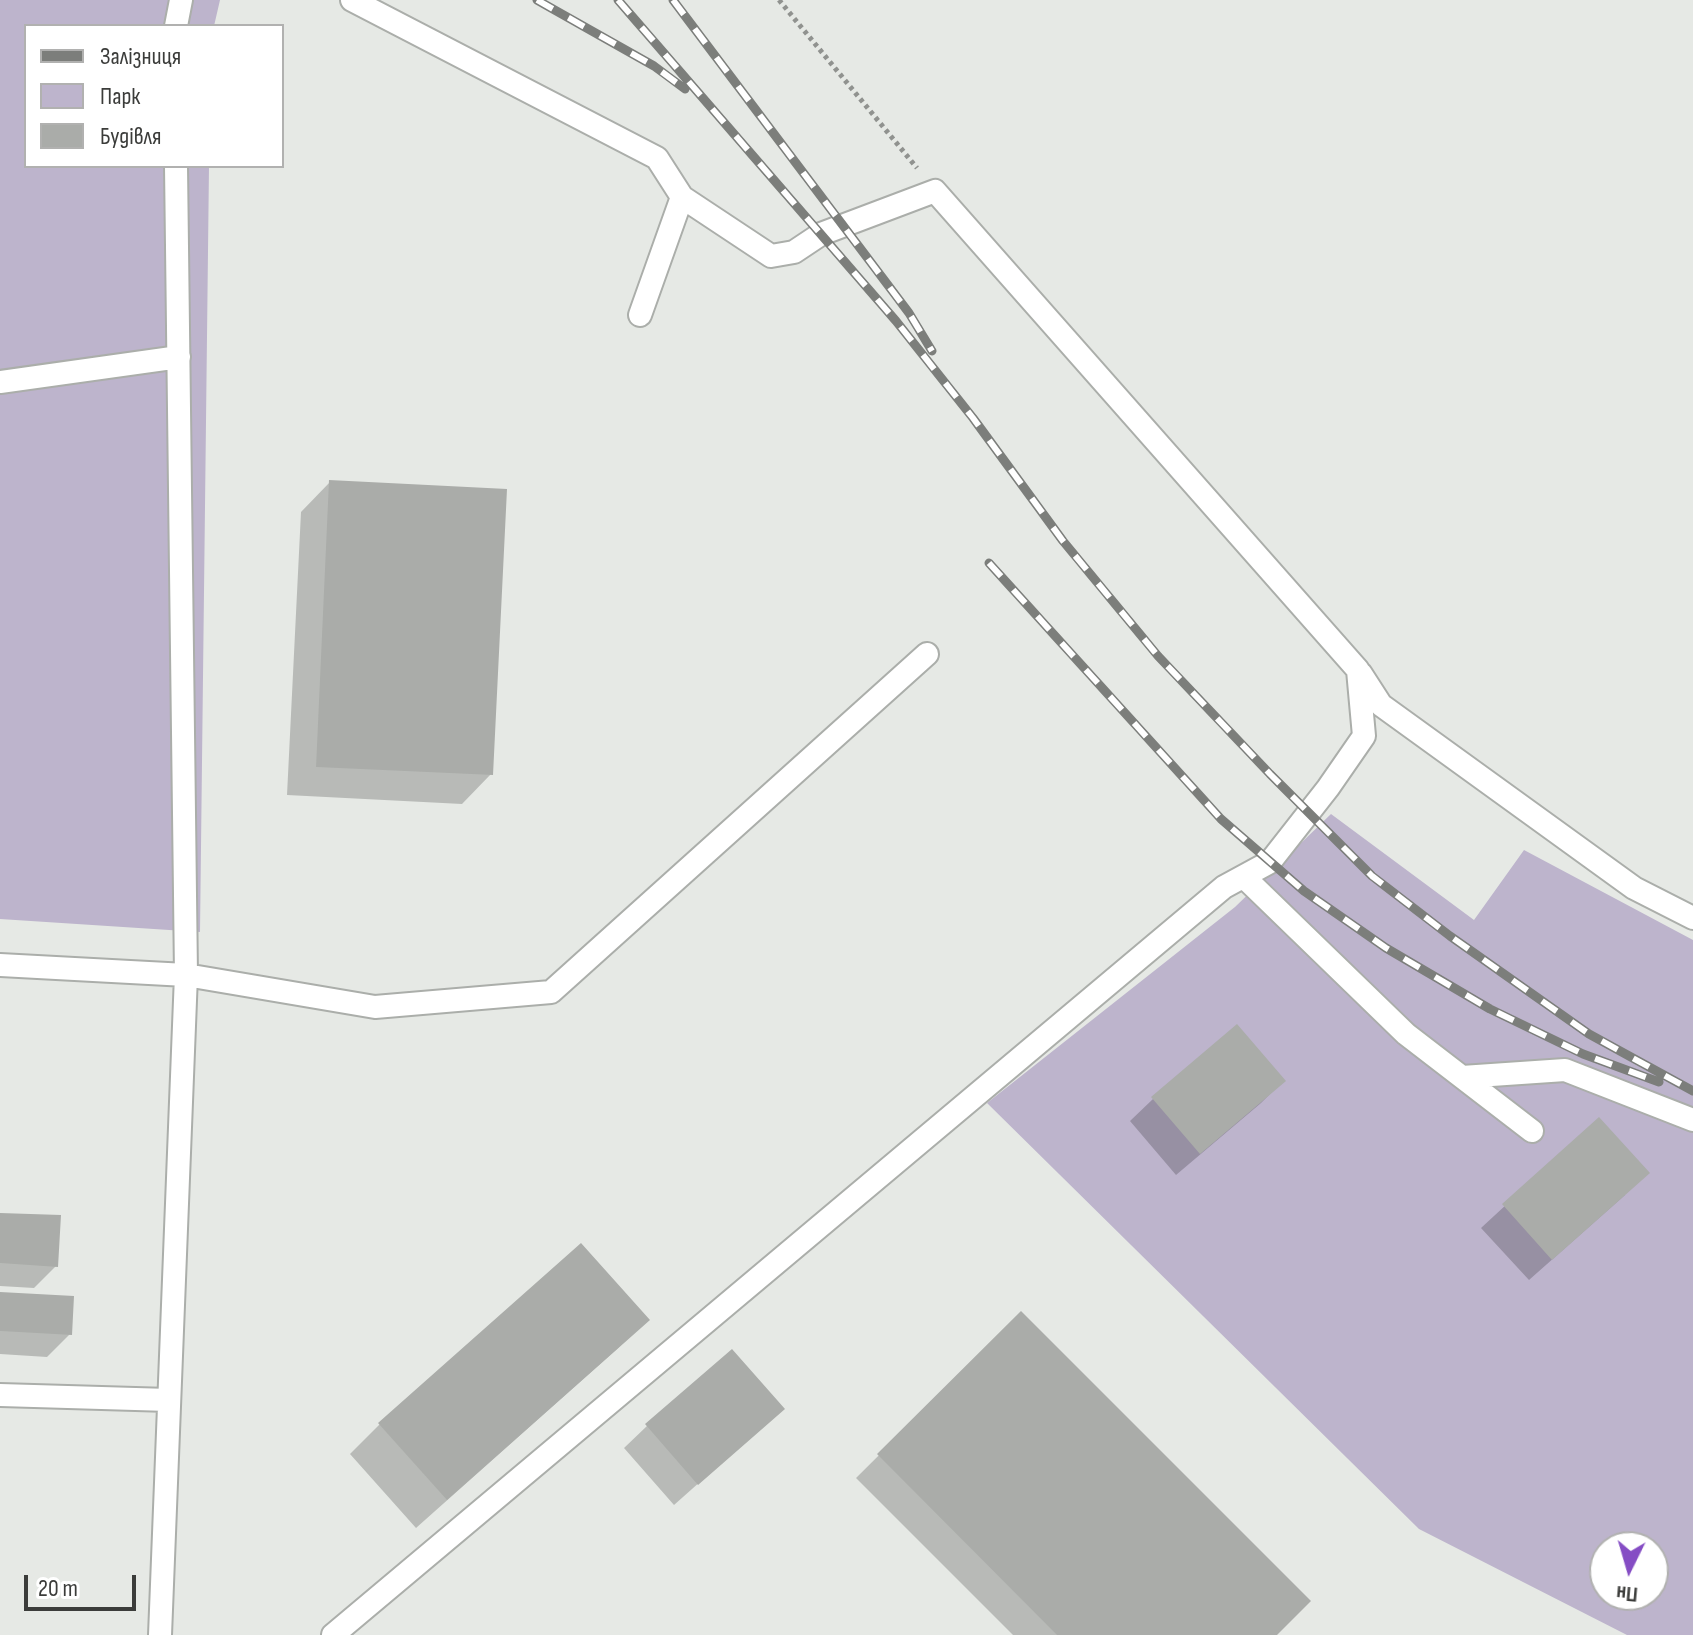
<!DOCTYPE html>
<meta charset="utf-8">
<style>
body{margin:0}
#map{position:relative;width:1693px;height:1635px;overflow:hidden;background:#e6e9e5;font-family:"Sofia Sans Condensed",sans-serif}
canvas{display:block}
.legend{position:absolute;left:24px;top:24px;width:260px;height:144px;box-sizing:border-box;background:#fff;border:2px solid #b1b1b0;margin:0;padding:10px 14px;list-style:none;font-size:24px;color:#3b3c3a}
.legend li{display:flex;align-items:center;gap:16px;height:40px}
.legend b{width:40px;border:2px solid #b1b1b0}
.north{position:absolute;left:1589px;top:1531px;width:80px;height:80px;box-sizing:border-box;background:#fff;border:2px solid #b1b1b0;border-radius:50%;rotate:185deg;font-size:22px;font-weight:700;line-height:32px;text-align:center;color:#3b3c3a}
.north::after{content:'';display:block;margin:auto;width:28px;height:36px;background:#854dc4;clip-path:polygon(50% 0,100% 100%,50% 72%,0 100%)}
.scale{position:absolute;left:24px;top:1575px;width:112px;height:36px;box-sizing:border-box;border:4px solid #3b3c3a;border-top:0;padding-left:10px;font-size:24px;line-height:28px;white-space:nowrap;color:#3b3c3a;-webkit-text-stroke:6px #fff;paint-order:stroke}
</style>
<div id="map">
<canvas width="1693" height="1635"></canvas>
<ul class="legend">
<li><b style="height:10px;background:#7c7e7b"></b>Залізниця</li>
<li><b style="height:22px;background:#bdb4cc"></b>Парк</li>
<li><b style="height:22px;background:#aaaca9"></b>Будівля</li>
</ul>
<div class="north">Пн</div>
<div class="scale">20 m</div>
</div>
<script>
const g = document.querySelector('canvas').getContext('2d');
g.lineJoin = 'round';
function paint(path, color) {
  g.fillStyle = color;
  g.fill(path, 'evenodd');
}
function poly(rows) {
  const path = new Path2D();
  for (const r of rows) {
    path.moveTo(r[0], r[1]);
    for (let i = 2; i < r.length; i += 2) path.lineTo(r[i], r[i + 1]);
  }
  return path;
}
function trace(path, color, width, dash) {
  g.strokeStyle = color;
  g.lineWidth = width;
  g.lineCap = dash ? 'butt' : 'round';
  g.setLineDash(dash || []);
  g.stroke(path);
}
const green = poly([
 [0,0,220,0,214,26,26,26,26,166,209,166,200,932,0,919],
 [1331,814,1474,920,1524,850,1693,940,1693,1635,1627,1635,1419,1529,987,1103,1235,907],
 [1605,1547,1653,1547,1653,1595,1605,1595]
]);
const shadow = poly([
 [330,482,491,774,462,804,287,795,301,512],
 [1283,1081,1261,1103,1176,1175,1130,1121,1153,1099],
 [1599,1119,1625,1195,1529,1280,1481,1228],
 [0,1215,56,1266,34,1288,0,1286],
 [0,1294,70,1334,47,1357,0,1354],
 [1021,1314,1274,1635,1013,1635,856,1478],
 [647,1320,617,1349,416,1528,350,1454,380,1424],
 [782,1409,674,1505,624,1448,647,1426]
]);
const building = poly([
 [329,480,507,489,493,775,316,767],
 [1237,1024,1286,1081,1200,1154,1151,1097],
 [1599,1117,1650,1173,1552,1260,1502,1204],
 [0,1213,61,1215,58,1267,0,1263],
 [581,1243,650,1320,447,1500,378,1423],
 [0,1292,74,1296,72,1335,0,1331],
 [1021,1311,1311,1601,1277,1635,1057,1635,877,1454],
 [732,1349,785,1409,698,1485,645,1424]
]);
const path = poly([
 [779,0,917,168]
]);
const lane = poly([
 [352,0,657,158,682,197,640,315],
 [176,26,181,0],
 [0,382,179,357],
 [1361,674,1381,705,1634,888,1693,918],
 [1244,877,1406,1034,1532,1131],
 [0,965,186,975,375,1007,551,992,927,654],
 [1462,1077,1565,1070,1693,1120],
 [0,1395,169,1400],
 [160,1635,186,975,176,166],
 [333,1635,1224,887,1270,862,1328,788,1364,736,1358,670,935,191,821,234,794,252,771,256,682,197]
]);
const rail = poly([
 [537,0,654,66,685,89],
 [618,0,896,321,973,418,1063,541,1158,656,1270,774,1372,876,1450,936,1589,1034,1693,1091],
 [673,0,909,313,932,351],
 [989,563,1221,819,1304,891,1386,948,1490,1009,1583,1054,1659,1082]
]);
paint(green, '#bdb4cc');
paint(shadow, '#0003');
paint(building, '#aaaca9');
trace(lane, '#abaeaa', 26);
trace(path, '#90928f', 5, [4, 4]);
trace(lane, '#fff', 22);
trace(rail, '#7c7e7b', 9);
trace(rail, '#fff', 6, [18]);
</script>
